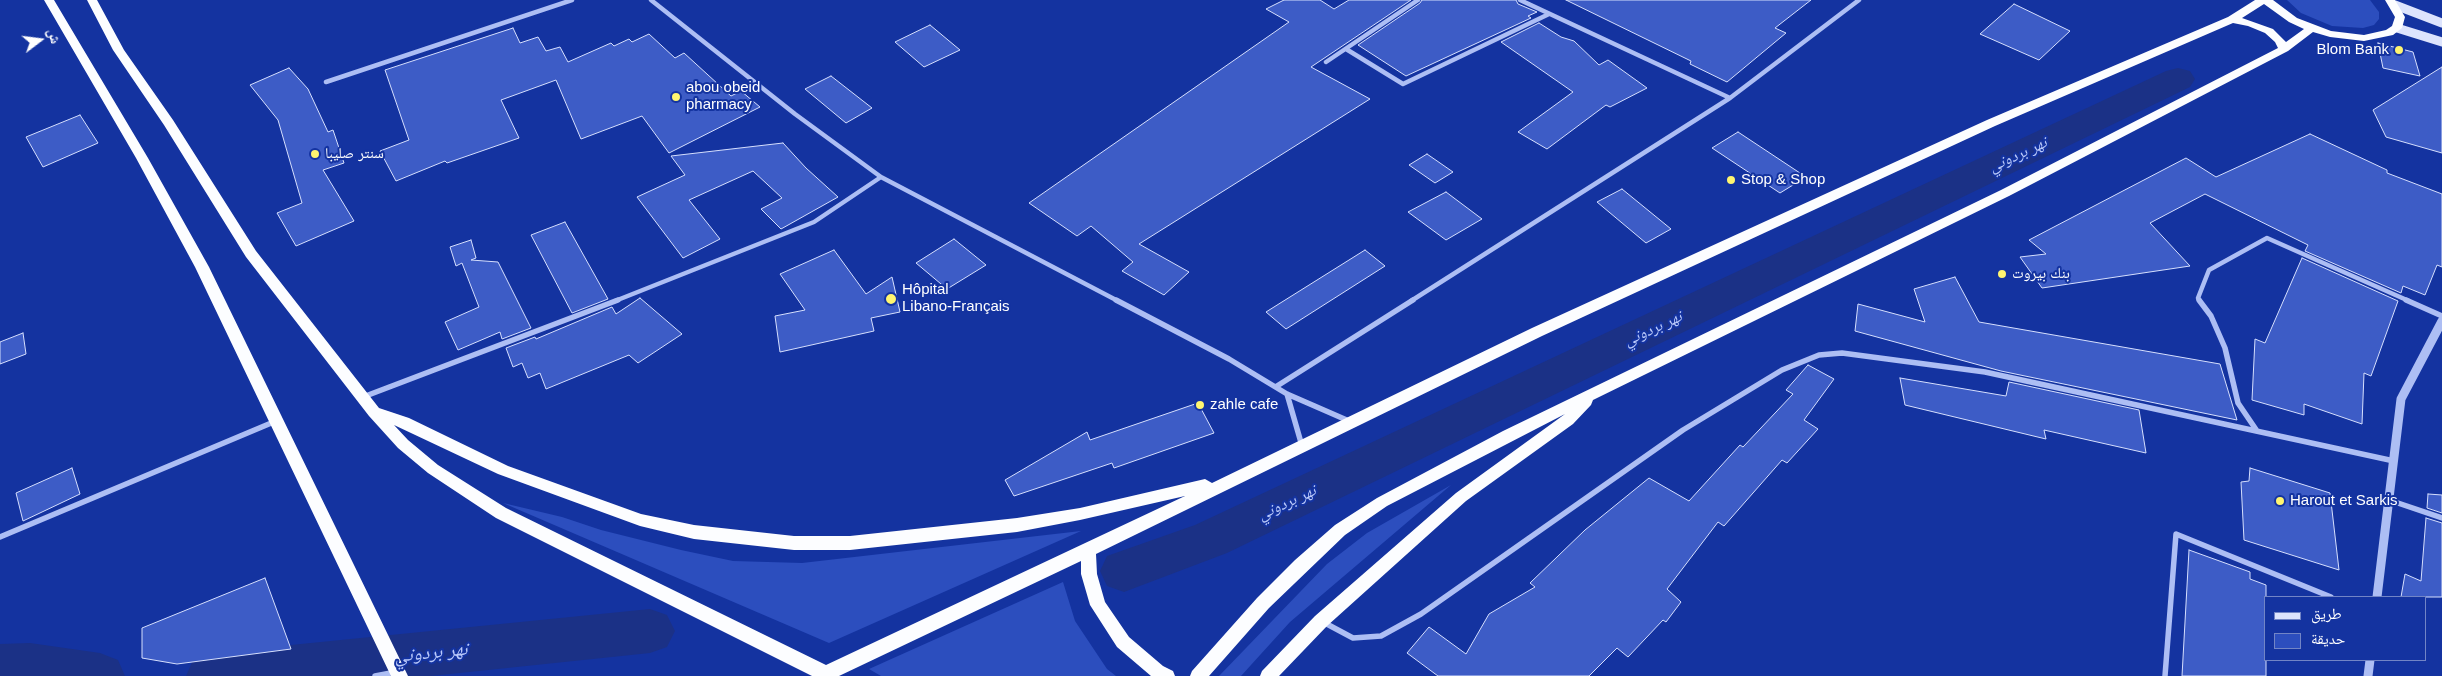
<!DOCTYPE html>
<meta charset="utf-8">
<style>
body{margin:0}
#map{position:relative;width:2442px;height:676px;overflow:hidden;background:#1433a0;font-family:Arial,"Noto Naskh Arabic",sans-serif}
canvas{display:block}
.legend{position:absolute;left:2264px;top:596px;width:162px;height:65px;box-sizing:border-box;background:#1433a0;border:1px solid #7285c6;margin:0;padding:6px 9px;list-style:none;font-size:15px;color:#fff}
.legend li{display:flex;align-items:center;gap:10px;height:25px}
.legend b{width:25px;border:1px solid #7285c6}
.north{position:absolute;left:15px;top:15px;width:50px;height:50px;-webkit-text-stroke:4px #1433a0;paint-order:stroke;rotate:75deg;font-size:14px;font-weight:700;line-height:20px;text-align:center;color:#fff}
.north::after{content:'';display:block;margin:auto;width:18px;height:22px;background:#fff;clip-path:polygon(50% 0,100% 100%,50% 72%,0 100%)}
</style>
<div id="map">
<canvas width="2442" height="676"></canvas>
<ul class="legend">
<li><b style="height:6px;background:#dde4fd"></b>طريق</li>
<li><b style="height:14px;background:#2c4ebe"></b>حديقة</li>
</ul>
<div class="north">ش</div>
</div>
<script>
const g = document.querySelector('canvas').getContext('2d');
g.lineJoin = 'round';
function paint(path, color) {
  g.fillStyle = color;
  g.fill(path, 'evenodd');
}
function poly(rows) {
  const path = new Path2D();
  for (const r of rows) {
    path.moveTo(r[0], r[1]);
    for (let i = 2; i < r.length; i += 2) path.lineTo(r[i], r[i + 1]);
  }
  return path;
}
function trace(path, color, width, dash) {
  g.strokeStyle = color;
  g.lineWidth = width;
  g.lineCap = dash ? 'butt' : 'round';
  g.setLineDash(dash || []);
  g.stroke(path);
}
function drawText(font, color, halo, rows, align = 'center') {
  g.font = font + ' Arial,"Noto Naskh Arabic",sans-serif';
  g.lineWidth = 4;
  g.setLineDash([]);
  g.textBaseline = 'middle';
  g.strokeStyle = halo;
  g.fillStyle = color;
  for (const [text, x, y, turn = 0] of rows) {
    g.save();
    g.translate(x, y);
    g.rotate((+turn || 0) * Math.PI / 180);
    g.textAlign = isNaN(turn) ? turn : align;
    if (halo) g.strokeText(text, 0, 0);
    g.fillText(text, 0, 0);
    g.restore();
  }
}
const green = poly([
 [2287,0,2370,0,2379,12,2379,19,2374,25,2363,28,2332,26,2301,13],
 [1451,485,1290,622,1241,676,1219,676,1327,564,1367,533],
 [503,503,562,517,601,530,681,550,733,561,802,563,1081,531,829,643],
 [1063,582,1075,621,1107,669,1116,676,881,676,869,669]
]);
const river = poly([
 [2178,68,2190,71,2195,79,2190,87,1227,553,1124,592,1107,586,1100,571,1107,556,1195,525,2166,71,2178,68],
 [650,609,667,615,675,631,667,647,650,653,431,676,186,676,193,660,211,653,650,609],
 [30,643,100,653,118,660,125,676,0,676,0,644,30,643]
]);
const building = poly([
 [1284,0,1320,0,1334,9,1349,0,1411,0,1311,67,1370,99,1139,244,1189,272,1164,295,1122,271,1133,262,1091,226,1077,236,1029,203,1289,22,1266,9,1284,0],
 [1422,0,1516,0,1518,4,1537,12,1528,16,1531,18,1406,76,1358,45,1420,3,1422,0],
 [1566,0,1811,0,1775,28,1786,33,1727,82,1690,64,1691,61,1566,0],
 [2014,4,2070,31,2039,60,1980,34,2014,4],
 [1539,23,1561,37,1574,41,1599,65,1608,60,1647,88,1610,107,1606,105,1547,149,1518,132,1573,92,1501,42,1539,23],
 [930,25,960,50,924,67,895,42,930,25],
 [513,28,520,43,538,37,546,51,560,47,568,62,611,43,614,46,629,39,632,42,649,34,675,58,684,53,731,96,741,91,760,107,669,153,642,116,581,139,556,80,501,100,519,138,447,163,445,161,396,181,380,151,409,140,385,70,513,28],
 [2378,43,2413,52,2420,76,2383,68,2378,43],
 [2442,67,2442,153,2386,137,2373,110,2442,67],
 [289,68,308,89,328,132,333,130,344,163,323,170,354,221,296,246,277,213,302,203,278,120,250,85,289,68],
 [831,76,872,108,846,123,805,89,831,76],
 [80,115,98,143,43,167,26,137,80,115],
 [1738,132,1806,177,1780,193,1712,148,1738,132],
 [2310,134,2387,170,2387,173,2442,194,2442,267,2437,265,2425,295,2403,286,2401,293,2305,251,2308,245,2205,194,2150,223,2190,266,2042,288,2020,257,2046,254,2029,240,2186,158,2216,177,2310,134],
 [783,143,806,168,838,197,781,229,761,209,782,198,753,171,689,200,720,239,683,258,637,197,685,175,671,156,783,143],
 [1427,154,1453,172,1435,183,1409,165,1427,154],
 [1622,189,1671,229,1646,243,1597,202,1622,189],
 [1446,192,1482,219,1446,240,1408,212,1446,192],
 [565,222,608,299,572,313,531,235,565,222],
 [954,239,986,265,947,289,916,263,954,239],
 [471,240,476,258,471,260,498,262,531,328,502,339,500,332,458,350,445,322,479,307,462,263,456,266,450,247,471,240],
 [834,250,866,294,892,277,900,312,871,318,874,331,780,352,775,316,805,310,780,274,834,250],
 [1365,250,1385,266,1286,329,1266,312,1365,250],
 [2302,258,2398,301,2371,376,2364,373,2362,424,2304,404,2304,415,2252,400,2255,339,2265,343,2302,258],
 [1955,277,1979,322,2220,364,2237,420,2001,371,1855,331,1858,304,1925,322,1914,289,1955,277],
 [640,298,682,334,638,363,629,355,546,389,540,373,528,378,522,363,513,367,506,348,535,337,536,339,612,307,616,314,640,298],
 [23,333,26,354,0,364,0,342,23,333],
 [1808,365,1834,379,1804,420,1818,429,1787,463,1782,460,1724,526,1718,522,1667,589,1681,602,1666,622,1663,620,1628,657,1617,648,1589,676,1438,676,1407,653,1429,627,1466,654,1489,614,1535,587,1530,583,1585,530,1649,478,1689,501,1740,445,1743,447,1793,394,1786,390,1808,365],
 [1900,378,2006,396,2009,382,2139,410,2146,453,2044,430,2046,439,1905,405,1900,378],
 [1198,403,1214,433,1114,468,1112,463,1014,496,1005,480,1087,432,1090,440,1198,403],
 [72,468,80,494,23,521,16,493,72,468],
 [2250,468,2330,493,2339,570,2244,540,2241,482,2249,481,2250,468],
 [2428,494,2442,495,2442,513,2427,508,2428,494],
 [2426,518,2442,523,2442,597,2401,597,2405,574,2421,581,2426,518],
 [2189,550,2250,572,2250,579,2266,585,2266,676,2182,676,2189,550],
 [265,578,291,649,177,664,142,658,142,628,265,578]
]);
const minorFar1 = poly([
 [651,0,795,114,881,177,1118,301],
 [1520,0,1730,98],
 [1346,49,1403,84,1549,14],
 [1326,62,1418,0],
 [326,82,572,0],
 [615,301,814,222,881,177],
 [1411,301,1730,98,1859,0],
 [2200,301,2198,298,2209,270,2267,238,2409,301]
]);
const minor = poly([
 [1116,300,1229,359,1287,394,1349,421],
 [2199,300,2211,316,2225,348,2238,403,2257,431],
 [2406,300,2442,316],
 [1277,386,1413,300],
 [1287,394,1302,446],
 [363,397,618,300],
 [2389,500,2442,518],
 [0,537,276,421],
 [1323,622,1353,638,1381,636,1421,614,1683,430,1782,370,1819,355,1842,353,1985,372,2394,461],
 [375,676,396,672],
 [2165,676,2176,534,2331,597]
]);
const tertiary = poly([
 [2377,597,2401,399,2442,321],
 [2368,676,2370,660]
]);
const secondary = poly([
 [2395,5,2442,23],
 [2397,28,2442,42]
]);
const trunk = poly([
 [44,0,54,0,148,158,209,267,408,676,391,676,195,267,136,158,44,0],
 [87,0,97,0,124,50,173,120,256,251,379,408,409,418,508,466,641,514,694,525,794,536,850,536,1017,518,1080,508,1205,479,1212,483,1532,328,1987,120,2228,17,2255,0,2273,0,2297,18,2331,31,2364,35,2386,30,2392,26,2395,17,2385,0,2395,0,2405,17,2402,28,2393,35,2364,41,2330,37,2313,32,2288,51,2009,196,1593,400,1591,405,1573,424,1466,501,1327,626,1279,676,1260,676,1262,671,1315,616,1456,493,1565,414,1387,506,1345,535,1269,608,1209,676,1190,676,1192,671,1257,598,1295,560,1335,525,1377,498,1503,431,2001,190,2278,48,2275,42,2265,33,2248,26,2233,23,1995,126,1542,336,1096,554,1097,574,1105,602,1129,637,1163,666,1173,671,1175,676,1151,676,1117,647,1090,605,1081,574,1081,561,839,676,812,676,496,518,428,473,398,448,369,416,246,257,164,125,113,50,87,0],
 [2264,4,2289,22,2304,29,2286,42,2273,29,2242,18,2264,4],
 [394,425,498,474,640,526,694,539,794,550,850,550,1017,532,1080,520,1185,496,826,665,506,508,438,465,408,440,394,425]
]);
const markers = [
 [2399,50,5,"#fff570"],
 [676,97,5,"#fff570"],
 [315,154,5,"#fff570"],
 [1731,180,5,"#fff570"],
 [2002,274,5,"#fff570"],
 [891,299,6,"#fff570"],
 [1200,405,5,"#fff570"],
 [2280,501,5,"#fff570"]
];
const poiNames = [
 ["Blom Bank",2389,50,"right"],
 ["abou obeid",686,88],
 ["pharmacy",686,105],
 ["سنتر صليبا",325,154],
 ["Stop & Shop",1741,180],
 ["بنك بيروت",2012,274],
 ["Hôpital",902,290],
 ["Libano-Français",902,307],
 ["zahle cafe",1210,405],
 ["Harout et Sarkis",2290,501]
];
const waterNames = [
 ["نهر بردوني",2018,155,-25],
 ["نهر بردوني",1653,329,-25],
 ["نهر بردوني",1287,503,-25]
];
const nearWaternames = [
 ["نهر بردوني",431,653,-6]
];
paint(green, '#2c4ebe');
paint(river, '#1b3186');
paint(building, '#3d5cc6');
trace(building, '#d6dffd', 1);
trace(minorFar1, '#adbef4', 4.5);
trace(minor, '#adbef4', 5.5);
trace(tertiary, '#adbef4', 9);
trace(secondary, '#dde4fd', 9);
paint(trunk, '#fcfdff');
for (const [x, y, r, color] of markers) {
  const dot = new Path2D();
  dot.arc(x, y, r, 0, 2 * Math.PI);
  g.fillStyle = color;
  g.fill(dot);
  trace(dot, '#1433a0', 2);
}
drawText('15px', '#fff', '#1433a0', poiNames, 'left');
drawText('italic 16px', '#bac9fa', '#1433a0', waterNames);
drawText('italic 19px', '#bac9fa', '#1433a0', nearWaternames);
</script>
